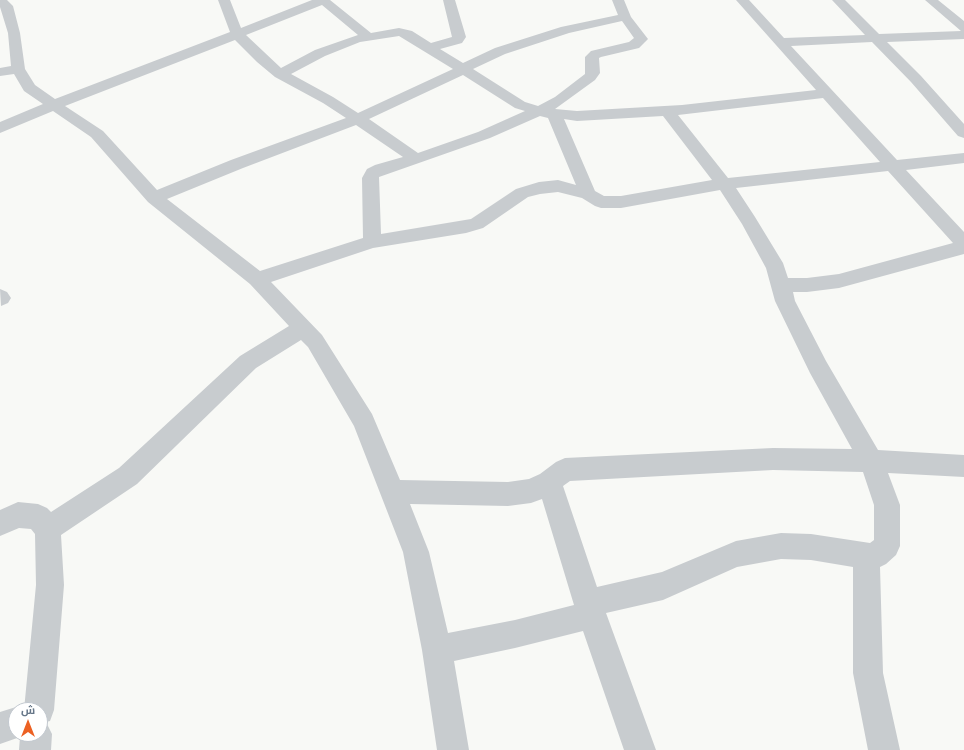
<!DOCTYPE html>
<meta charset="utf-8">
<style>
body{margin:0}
#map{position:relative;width:964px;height:750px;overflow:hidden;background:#f8f9f6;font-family:"Fira Sans",Cairo,sans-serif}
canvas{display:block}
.north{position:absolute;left:8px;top:702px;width:40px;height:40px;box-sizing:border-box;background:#fff;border:1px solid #c2c8cf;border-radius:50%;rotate:0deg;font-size:11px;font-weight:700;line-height:16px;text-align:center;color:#667688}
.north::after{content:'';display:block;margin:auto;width:14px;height:18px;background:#ec6123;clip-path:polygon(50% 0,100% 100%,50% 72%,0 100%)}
</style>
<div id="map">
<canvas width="964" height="750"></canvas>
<div class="north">ش</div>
</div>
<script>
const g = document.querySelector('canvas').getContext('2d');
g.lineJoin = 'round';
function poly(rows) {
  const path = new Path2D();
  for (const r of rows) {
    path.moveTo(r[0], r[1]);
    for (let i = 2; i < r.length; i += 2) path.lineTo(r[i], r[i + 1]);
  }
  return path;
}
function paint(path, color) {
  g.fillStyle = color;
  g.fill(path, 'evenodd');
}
const street = poly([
 [0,0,7,0,13,6,20,33,25,69,35,85,55,99,230,32,218,0,230,0,241,28,312,0,330,0,371,33,399,28,412,31,431,43,452,37,443,0,455,0,466,37,462,43,440,49,463,63,495,48,561,27,618,15,612,0,624,0,631,17,648,39,639,48,601,57,599,58,600,73,595,80,555,109,577,111,682,105,816,90,736,0,749,0,784,38,865,35,832,0,845,0,879,34,961,31,925,0,938,0,964,21,964,39,887,42,921,76,964,124,964,138,958,136,911,82,872,42,791,46,897,160,964,153,964,163,906,170,964,232,964,254,839,288,807,292,793,292,795,301,826,361,878,450,964,455,964,477,888,473,900,505,900,546,896,555,886,564,880,567,883,673,900,750,868,750,853,673,853,567,811,560,781,559,737,567,663,600,606,613,656,750,624,750,583,631,515,648,454,661,469,750,437,750,422,650,403,552,354,426,308,347,301,340,256,368,137,484,61,535,64,585,54,710,50,721,46,722,52,734,51,750,19,750,20,737,0,744,0,712,16,707,22,710,16,710,16,734,40,734,40,710,24,710,36,585,35,534,31,529,19,528,0,536,0,510,18,502,38,504,47,508,51,512,119,468,240,356,289,326,250,284,148,202,91,137,53,111,0,133,0,122,43,104,24,91,14,74,0,76,0,68,11,66,8,33,0,7,0,0],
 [322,5,358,35,315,50,281,68,246,35,322,5],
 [622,21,634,38,629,42,591,51,585,57,585,74,555,97,538,106,525,102,473,69,505,54,569,33,622,21],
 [399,36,453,69,358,113,333,97,291,74,325,56,360,42,399,36],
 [235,40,257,62,275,77,323,103,346,118,231,160,157,190,103,131,65,106,235,40],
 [463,75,515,108,525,111,478,132,418,153,369,119,463,75],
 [823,98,880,162,728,178,678,115,823,98],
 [540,116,548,118,576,185,558,180,539,182,516,189,471,219,381,234,379,177,490,138,540,116],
 [663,116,712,180,621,196,604,196,595,191,564,119,577,121,663,116],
 [356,125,403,157,375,165,367,169,362,178,363,238,260,271,167,199,243,168,356,125],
 [888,171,953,243,839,274,807,278,788,278,783,263,755,217,736,188,888,171],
 [720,190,742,224,766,268,775,301,810,373,852,449,773,448,565,458,556,462,540,474,529,479,508,482,400,480,372,414,322,335,271,282,373,248,466,233,483,228,528,197,540,194,558,192,582,198,595,206,601,208,621,208,720,190],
 [773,470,863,472,874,505,874,540,870,543,811,534,781,533,736,541,662,572,597,587,563,486,570,481,773,470],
 [542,499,574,605,515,620,448,633,429,552,410,504,508,506,531,503,542,499],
 [0,289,7,292,11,298,8,303,1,306,0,289]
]);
paint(street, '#c8cccf');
</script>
